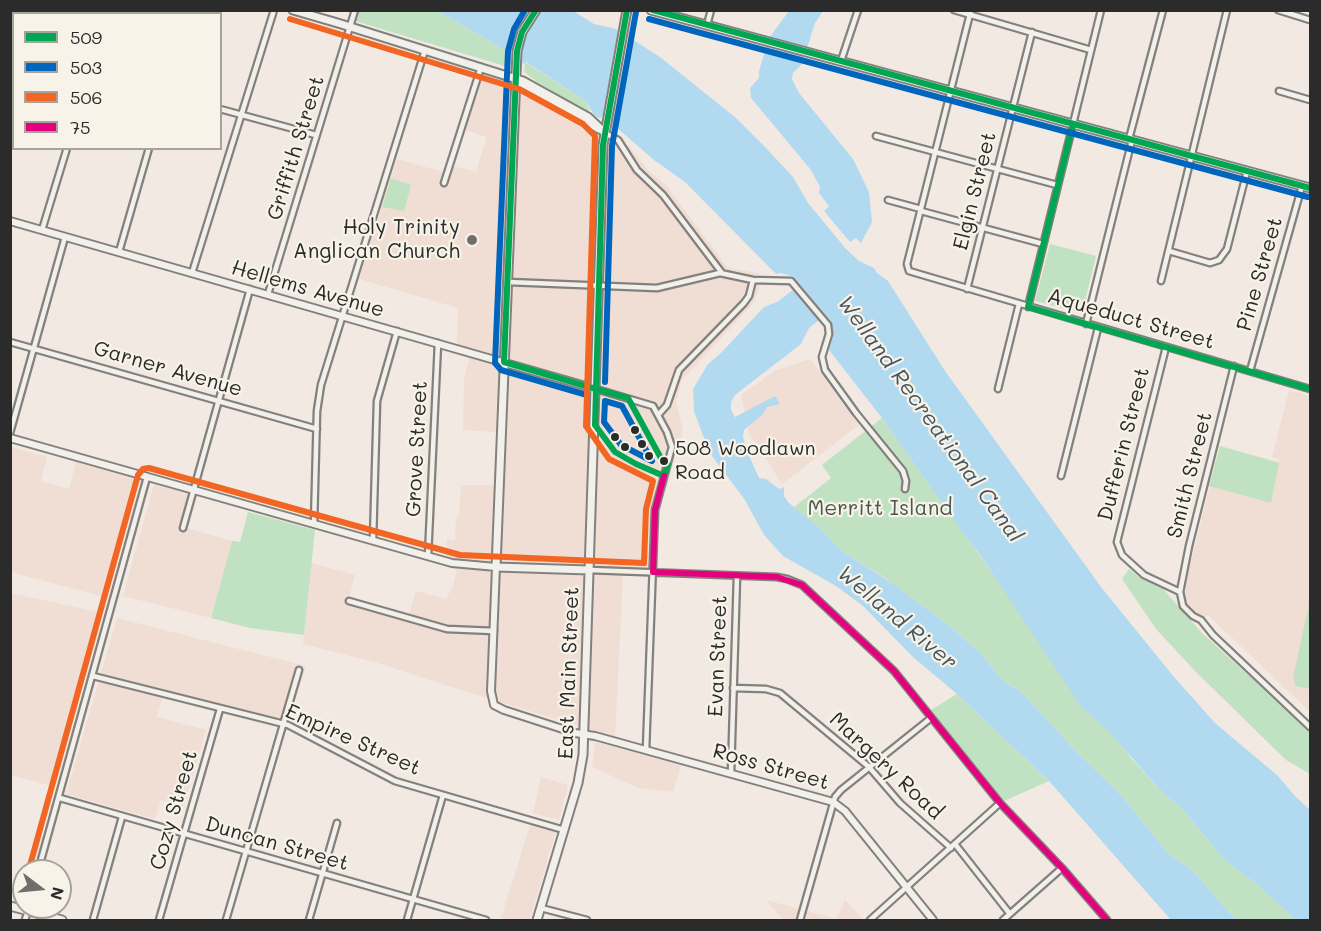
<!DOCTYPE html>
<style>
body{margin:0}
#map{position:relative;width:1321px;height:931px;overflow:hidden;background:#f1e9e2;font-family:Mali,sans-serif}
canvas{display:block}
.frame{position:absolute;inset:0;border:12px solid #2b2b2b;pointer-events:none}
.legend{position:absolute;left:12px;top:12px;width:210px;height:138px;box-sizing:border-box;background:#f7f3e8;border:2px solid #a5a39c;margin:0;padding:8px 10px;list-style:none;font-size:18px;color:#2b2b2b}
.legend li{display:flex;align-items:center;gap:12px;height:30px}
.legend b{width:30px;border:2px solid #a5a39c}
.north{position:absolute;left:12px;top:859px;width:60px;height:60px;box-sizing:border-box;background:#f7f3e8;border:2px solid #a5a39c;border-radius:50%;rotate:106deg;font-size:16px;font-weight:700;line-height:24px;text-align:center;color:#2b2b2b}
.north::after{content:'';display:block;margin:auto;width:21px;height:27px;background:#706e6b;clip-path:polygon(50% 0,100% 100%,50% 72%,0 100%)}
</style>
<div id="map">
<canvas width="1321" height="931"></canvas>
<div class="frame"></div>
<ul class="legend">
<li><b style="height:8px;background:#00a651"></b>509</li>
<li><b style="height:8px;background:#0065bd"></b>503</li>
<li><b style="height:8px;background:#f26522"></b>506</li>
<li><b style="height:8px;background:#e5007d"></b>75</li>
</ul>
<div class="north">N</div>
</div>
<script>
const g = document.querySelector('canvas').getContext('2d');
g.lineJoin = 'round';
function paint(path, color) {
  g.fillStyle = color;
  g.fill(path, 'evenodd');
}
function poly(rows) {
  const path = new Path2D();
  for (const r of rows) {
    path.moveTo(r[0], r[1]);
    for (let i = 2; i < r.length; i += 2) path.lineTo(r[i], r[i + 1]);
  }
  return path;
}
function trace(path, color, width, dash) {
  g.strokeStyle = color;
  g.lineWidth = width;
  g.lineCap = dash ? 'butt' : 'round';
  g.setLineDash(dash || []);
  g.stroke(path);
}
function drawText(font, color, halo, rows, align = 'center') {
  g.font = font + ' Mali,sans-serif';
  g.lineWidth = 4.5;
  g.setLineDash([]);
  g.textBaseline = 'middle';
  g.strokeStyle = halo;
  g.fillStyle = color;
  for (const [text, x, y, turn = 0] of rows) {
    g.save();
    g.translate(x, y);
    g.rotate((+turn || 0) * Math.PI / 180);
    g.textAlign = isNaN(turn) ? turn : align;
    if (halo) g.strokeText(text, 0, 0);
    g.fillText(text, 0, 0);
    g.restore();
  }
}
const built = poly([
 [482,74,532,88,629,146,648,170,666,185,728,268,758,273,760,288,752,305,682,380,676,401,683,431,659,512,658,576,623,575,615,737,451,687,378,663,303,644,311,563,355,575,347,605,407,622,416,591,446,599,453,586,457,570,446,566,447,539,455,540,456,517,459,517,461,485,494,485,496,432,463,430,464,381,469,358,457,354,458,308,359,279,397,159,450,174,453,166,476,172,487,137,465,130],
 [810,359,859,425,782,484,749,433,741,395,776,370],
 [1289,390,1310,396,1310,712,1208,615,1203,619,1189,605,1183,593,1220,446,1279,462,1279,459,1272,457],
 [11,447,47,457,41,481,69,489,76,462,139,480,108,598,11,572],
 [154,484,195,496,186,528,232,541,211,618,123,596],
 [10,593,99,612,52,786,11,775],
 [117,618,306,666,288,725,163,695,157,717,206,730,184,806,161,800,155,819,66,794],
 [595,742,681,765,673,792,638,788,592,767],
 [541,777,568,785,559,820,533,813],
 [531,822,556,830,530,920,510,920,501,918],
 [766,900,836,919,845,900,864,920,783,920]
]);
const green = poly([
 [358,11,438,11,510,53,508,67,355,21],
 [525,62,586,101,590,110,588,112,537,82,524,72],
 [391,178,411,185,404,211,382,207],
 [1050,244,1096,256,1082,313,1035,301],
 [882,418,1023,616,1131,758,1160,790,1183,810,1223,858,1260,887,1295,920,1236,920,1192,870,1168,853,1123,797,1074,749,1020,691,1004,682,981,654,951,627,882,576,839,549,822,530,793,508,831,478,822,465],
 [1220,446,1279,463,1271,503,1209,486],
 [248,512,315,530,304,635,250,628,211,618,232,541,240,542],
 [1129,569,1140,578,1163,589,1201,632,1310,731,1310,774,1286,760,1195,671,1156,629,1122,579],
 [1310,599,1310,689,1296,686,1293,678],
 [957,694,1049,781,1004,801,931,710]
]);
const water = poly([
 [438,11,573,11,594,24,616,29,660,57,736,118,766,148,793,177,808,203,846,249,859,261,874,268,877,273,888,281,945,371,1101,587,1174,677,1215,723,1278,776,1294,795,1310,810,1310,920,1295,920,1260,887,1223,858,1183,810,1160,790,1113,736,1080,705,981,556,964,534,882,418,829,350,833,336,832,323,798,282,792,276,781,273,776,274,685,182,654,160,616,127,594,115,586,101,526,62,524,64,510,53],
 [789,11,823,11,815,23,802,64,793,73,792,79,799,93,853,159,869,192,872,222,861,243,856,238,850,242,824,211,829,206,819,193,820,187,811,170,751,98,750,88,759,78,759,71,769,38],
 [793,290,819,320,809,328,801,344,735,395,731,402,731,410,735,417,775,396,780,404,767,407,763,414,744,430,743,436,746,449,759,478,766,479,779,489,784,487,784,496,789,503,822,530,839,549,892,583,951,627,981,654,1004,682,1020,691,1074,749,1123,797,1168,853,1192,870,1236,920,1171,920,1049,781,957,694,913,657,863,606,836,586,783,556,764,535,745,500,709,452,694,411,693,389,708,364,719,355,764,307,777,302]
]);
const pier = poly([
 [618,30,629,36,612,126,600,119,603,115]
]);
const minor = poly([
 [954,10,1091,50],
 [971,10,907,264,909,271,1310,389],
 [1278,10,1310,20],
 [35,14,36,10],
 [109,14,110,10],
 [191,14,192,10],
 [707,25,711,10],
 [10,51,14,52],
 [841,61,858,10],
 [10,71,14,61],
 [1279,91,1310,100],
 [220,109,316,135],
 [605,133,618,140,637,170,663,195,722,273],
 [876,136,1057,185],
 [1129,139,1163,10],
 [444,183,481,67],
 [888,200,921,209],
 [921,211,1043,244],
 [42,230,67,148],
 [1169,251,1210,263,1219,260,1227,249,1247,171],
 [119,252,149,148],
 [192,273,274,10],
 [1161,281,1227,10],
 [508,282,657,288,720,273,753,280,791,281,828,325,829,334,822,357,825,370,856,413,903,471,906,481,905,489],
 [967,289,1032,32],
 [268,294,355,10],
 [1028,307,1101,10],
 [1086,324,1132,140],
 [10,342,317,429],
 [1166,347,1117,542,1122,555,1144,575,1180,592],
 [1234,366,1189,546,1180,592,1183,606,1193,616,1201,620,1213,635,1310,727],
 [1250,371,1302,186],
 [596,389,653,406,667,432,672,447,655,510,646,750],
 [998,389,1019,304],
 [659,414,667,405,679,370,744,303,749,296,753,280],
 [10,433,65,237],
 [1061,476,1098,328],
 [314,524,317,411,321,385,425,50],
 [183,528,250,289],
 [373,540,377,401,397,331],
 [428,556,438,343],
 [589,570,777,577,787,579,802,585,894,671,1000,803,1062,868,1107,920],
 [349,601,447,629,494,631],
 [93,676,288,725,395,781,564,830],
 [733,688,766,689,780,693,869,767,900,803,951,848],
 [731,773,737,576],
 [60,798,486,920],
 [955,844,1010,914],
 [38,871,147,477],
 [541,908,587,920],
 [25,920,29,907],
 [93,920,122,817],
 [159,920,220,709],
 [226,920,299,670],
 [309,920,337,823],
 [407,920,443,795],
 [800,920,835,797,841,790,931,718],
 [870,920,1000,803],
 [1003,920,1062,868]
]);
const tertiary = poly([
 [10,221,596,389],
 [10,438,452,563,496,567,491,691,494,705,504,710,575,733,595,736,833,802,845,811,933,920]
]);
const secondary = poly([
 [293,10,341,24,523,81,588,117,605,133],
 [536,10,522,32,517,51,496,567,589,570],
 [651,10,1310,188],
 [520,83,599,129],
 [10,906,62,920],
 [537,920,578,783,583,755,603,145,627,10]
]);
const bus1 = poly([
 [536,10,522,32,517,51,504,362,596,389],
 [653,10,1310,188],
 [1073,124,1028,307,1310,389],
 [596,389,628,398,662,460,668,464,664,476,636,464,615,452,595,425,596,389],
 [596,389,603,145,627,10]
]);
const bus2 = poly([
 [525,10,514,29,508,51,495,363,501,370,587,395],
 [649,19,1308,197],
 [605,382,612,146,636,12],
 [605,401,622,406,652,461,621,445,604,422,605,401]
]);
const bus3 = poly([
 [29,869,138,475,143,469,149,468,460,555,644,563,646,509,653,481,609,459,586,426,595,136,583,124,519,89,290,19]
]);
const bus4 = poly([
 [664,476,655,510,653,572,777,577,802,585,894,671,1000,803,1062,868,1107,920]
]);
const markers = [
 [472,240,6,"#706e6b"],
 [635,430,5,"#2b2b2b"],
 [615,437,5,"#2b2b2b"],
 [642,444,5,"#2b2b2b"],
 [625,447,5,"#2b2b2b"],
 [649,456,5,"#2b2b2b"],
 [664,461,5,"#2b2b2b"]
];
const busNames = [
 ["508 Woodlawn",675,449],
 ["Road",675,473]
];
const streetNames = [
 ["Griffith Street",296,148,-73],
 ["Elgin Street",975,191,-76],
 ["Pine Street",1260,274,-74],
 ["Hellems Avenue",308,289,16],
 ["Aqueduct Street",1131,319,16],
 ["Garner Avenue",168,369,16],
 ["Dufferin Street",1124,444,-76],
 ["Grove Street",417,449,-87],
 ["Smith Street",1190,475,-76],
 ["Evan Street",718,656,-88],
 ["East Main Street",569,673,-88],
 ["Empire Street",353,740,24],
 ["Margery Road",886,766,43],
 ["Ross Street",771,767,16],
 ["Cozy Street",174,810,-74],
 ["Duncan Street",277,844,16]
];
const poiNames = [
 ["Holy Trinity",460,228],
 ["Anglican Church",460,252]
];
const parkNames = [
 ["Merritt Island",880,509]
];
const waterNames = [
 ["Welland Recreational Canal",930,419,54],
 ["Welland River",897,618,40]
];
paint(built, '#f0ded4');
paint(green, '#c1e2c2');
paint(water, '#b1daf1');
paint(pier, '#f1e9e2');
trace(minor, '#84807d', 9);
trace(tertiary, '#84807d', 10);
trace(secondary, '#84807d', 11);
trace(minor, '#f2f0eb', 4.5);
trace(tertiary, '#f2f0eb', 6);
trace(secondary, '#f2f0eb', 7);
trace(bus1, '#00a651', 6);
trace(bus2, '#0065bd', 6);
trace(bus3, '#f26522', 6);
trace(bus4, '#e5007d', 6);
for (const [x, y, r, color] of markers) {
  const dot = new Path2D();
  dot.arc(x, y, r, 0, 2 * Math.PI);
  g.fillStyle = color;
  g.fill(dot);
  trace(dot, '#f7f3e8', 2);
}
drawText('20px', '#2b2b2b', '#f7f3e8', busNames, 'left');
drawText('21px', '#2b2b2b', '#f7f3e8', streetNames);
drawText('21px', '#2b2b2b', '#f7f3e8', poiNames, 'right');
drawText('21px', '#47574a', '#f7f3e8', parkNames);
drawText('italic 22px', '#46555e', '#f7f3e8', waterNames);
</script>
